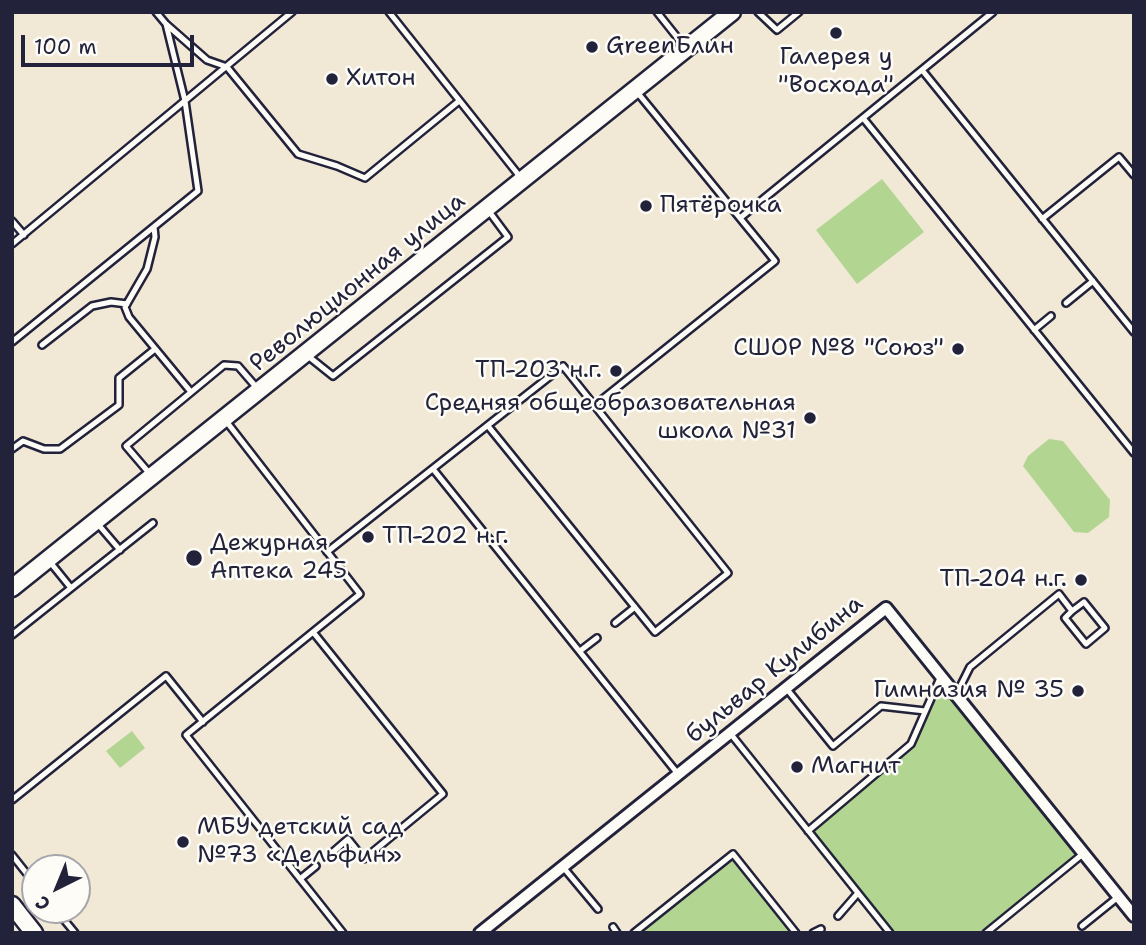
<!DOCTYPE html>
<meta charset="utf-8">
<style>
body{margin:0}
#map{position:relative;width:1146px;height:945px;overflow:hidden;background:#f1e8d6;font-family:"Shantell Sans",sans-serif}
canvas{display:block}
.frame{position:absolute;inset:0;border:14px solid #22223b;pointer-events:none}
.north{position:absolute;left:21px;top:854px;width:70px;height:70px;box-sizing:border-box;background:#fdfcf7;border:2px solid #a5a5ac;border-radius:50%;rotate:223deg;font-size:19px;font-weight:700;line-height:28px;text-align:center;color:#22223b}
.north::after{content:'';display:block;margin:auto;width:24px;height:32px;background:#22223b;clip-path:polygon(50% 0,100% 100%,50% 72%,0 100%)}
.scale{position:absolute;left:21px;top:35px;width:173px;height:32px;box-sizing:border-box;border:4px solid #22223b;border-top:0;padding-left:9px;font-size:21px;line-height:24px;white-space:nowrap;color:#22223b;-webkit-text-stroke:5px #fdfcf7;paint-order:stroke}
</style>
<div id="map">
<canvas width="1146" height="945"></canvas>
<div class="frame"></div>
<div class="north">С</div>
<div class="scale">100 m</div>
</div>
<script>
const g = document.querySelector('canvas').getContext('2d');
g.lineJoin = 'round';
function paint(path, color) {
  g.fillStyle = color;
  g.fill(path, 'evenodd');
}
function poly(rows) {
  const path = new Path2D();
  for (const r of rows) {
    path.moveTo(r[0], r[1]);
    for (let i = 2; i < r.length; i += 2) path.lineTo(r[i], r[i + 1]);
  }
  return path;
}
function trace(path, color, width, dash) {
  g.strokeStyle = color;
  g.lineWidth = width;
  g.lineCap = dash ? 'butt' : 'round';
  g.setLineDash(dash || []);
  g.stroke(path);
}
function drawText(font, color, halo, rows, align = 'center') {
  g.font = font + ' "Shantell Sans",sans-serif';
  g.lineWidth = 5;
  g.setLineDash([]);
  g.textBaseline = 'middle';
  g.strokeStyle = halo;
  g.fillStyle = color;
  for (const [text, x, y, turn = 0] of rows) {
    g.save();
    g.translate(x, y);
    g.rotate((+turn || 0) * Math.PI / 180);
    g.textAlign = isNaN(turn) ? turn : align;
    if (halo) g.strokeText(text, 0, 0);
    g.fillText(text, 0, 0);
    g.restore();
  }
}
const green = poly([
 [882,179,924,232,857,284,816,230],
 [1049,439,1063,441,1110,500,1109,517,1088,533,1074,532,1023,466,1028,456],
 [941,679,1082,853,983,933,892,933,811,831,912,745],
 [132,731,145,748,120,768,106,751],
 [733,858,792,933,640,933]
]);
const lane = poly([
 [156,12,166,24,207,60,227,67,298,154,337,166,365,178,459,101],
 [389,12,521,178],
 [657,12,684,46],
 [758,12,777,30,799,12],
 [922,70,1134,332],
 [863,118,1134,453],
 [740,218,993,12],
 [1042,219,1119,157,1134,175],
 [12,221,24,235],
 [154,227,155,237,147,269,125,307,129,317,191,392],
 [12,244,292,12],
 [1066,303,1093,281],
 [1034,330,1051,316],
 [12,342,198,191,185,101,166,24],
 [42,345,92,306,111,302,127,304],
 [308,356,333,376,508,237,488,210],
 [594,406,775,261,637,92],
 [226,421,360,594,186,735,343,933],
 [12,449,23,441,44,449,60,449,119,405,119,378,155,349],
 [433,469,678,774],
 [150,474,126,446,224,365,238,366,257,388],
 [97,523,120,550],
 [327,552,563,366,728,573,655,632,488,426],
 [71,588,153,523],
 [615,623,635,607],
 [313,632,443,794,364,859,348,839,333,852],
 [12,635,71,588,50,562],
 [580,651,597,638],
 [786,688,833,746,881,706,925,711],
 [956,695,970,667,1059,594,1072,611,1084,602,1105,628,1086,644,1065,618,1072,611],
 [730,733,890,933],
 [12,800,166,676,203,722],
 [808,831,911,744,940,678],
 [12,855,35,884],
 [563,867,598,909],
 [300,879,316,866],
 [56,910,75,933],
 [838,916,858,893],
 [1082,926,1118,897],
 [613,927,617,933],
 [634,933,733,854,796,933],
 [813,933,821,929],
 [986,933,1084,853]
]);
const street = poly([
 [480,933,886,608,1134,916]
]);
const secondary = poly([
 [12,588,732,12],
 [12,905,34,933]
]);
const markers = [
 [836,33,7,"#22223b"],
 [592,47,7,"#22223b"],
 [332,79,7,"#22223b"],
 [646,206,7,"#22223b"],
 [958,349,7,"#22223b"],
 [616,371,7,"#22223b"],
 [810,418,7,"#22223b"],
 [368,537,7,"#22223b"],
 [194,558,9,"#22223b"],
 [1081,580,7,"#22223b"],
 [1078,691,7,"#22223b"],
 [797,767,7,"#22223b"],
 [183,842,7,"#22223b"]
];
const poiNames = [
 ["GreenБлин",606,47],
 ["Галерея у",836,58,"center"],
 ["\"Восхода\"",836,86,"center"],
 ["Хитон",346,79],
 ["Пятёрочка",660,206],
 ["СШОР №8 \"Союз\"",944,349,"right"],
 ["ТП-203 н.г.",602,371,"right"],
 ["Средняя общеобразовательная",796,404,"right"],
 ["школа №31",796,432,"right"],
 ["ТП-202 н.г.",382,537],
 ["Дежурная",210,544],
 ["Аптека 245",210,572],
 ["ТП-204 н.г.",1067,580,"right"],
 ["Гимназия № 35",1064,691,"right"],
 ["Магнит",811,767],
 ["МБУ детский сад",197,828],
 ["№73 «Дельфин»",197,856]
];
const streetNames = [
 ["Революционная улица",358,283,-39],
 ["бульвар Кулибина",775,670,-39]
];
paint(green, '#b2d691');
trace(lane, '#22223b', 10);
trace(street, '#22223b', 16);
trace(secondary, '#22223b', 21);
trace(lane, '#fdfcf7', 5);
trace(street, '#fdfcf7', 10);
trace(secondary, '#fdfcf7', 16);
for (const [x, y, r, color] of markers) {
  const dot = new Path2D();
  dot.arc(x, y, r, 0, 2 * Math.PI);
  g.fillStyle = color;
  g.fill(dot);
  trace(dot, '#fdfcf7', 2.5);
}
drawText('24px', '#22223b', '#fdfcf7', poiNames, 'left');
drawText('24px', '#22223b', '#fdfcf7', streetNames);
</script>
